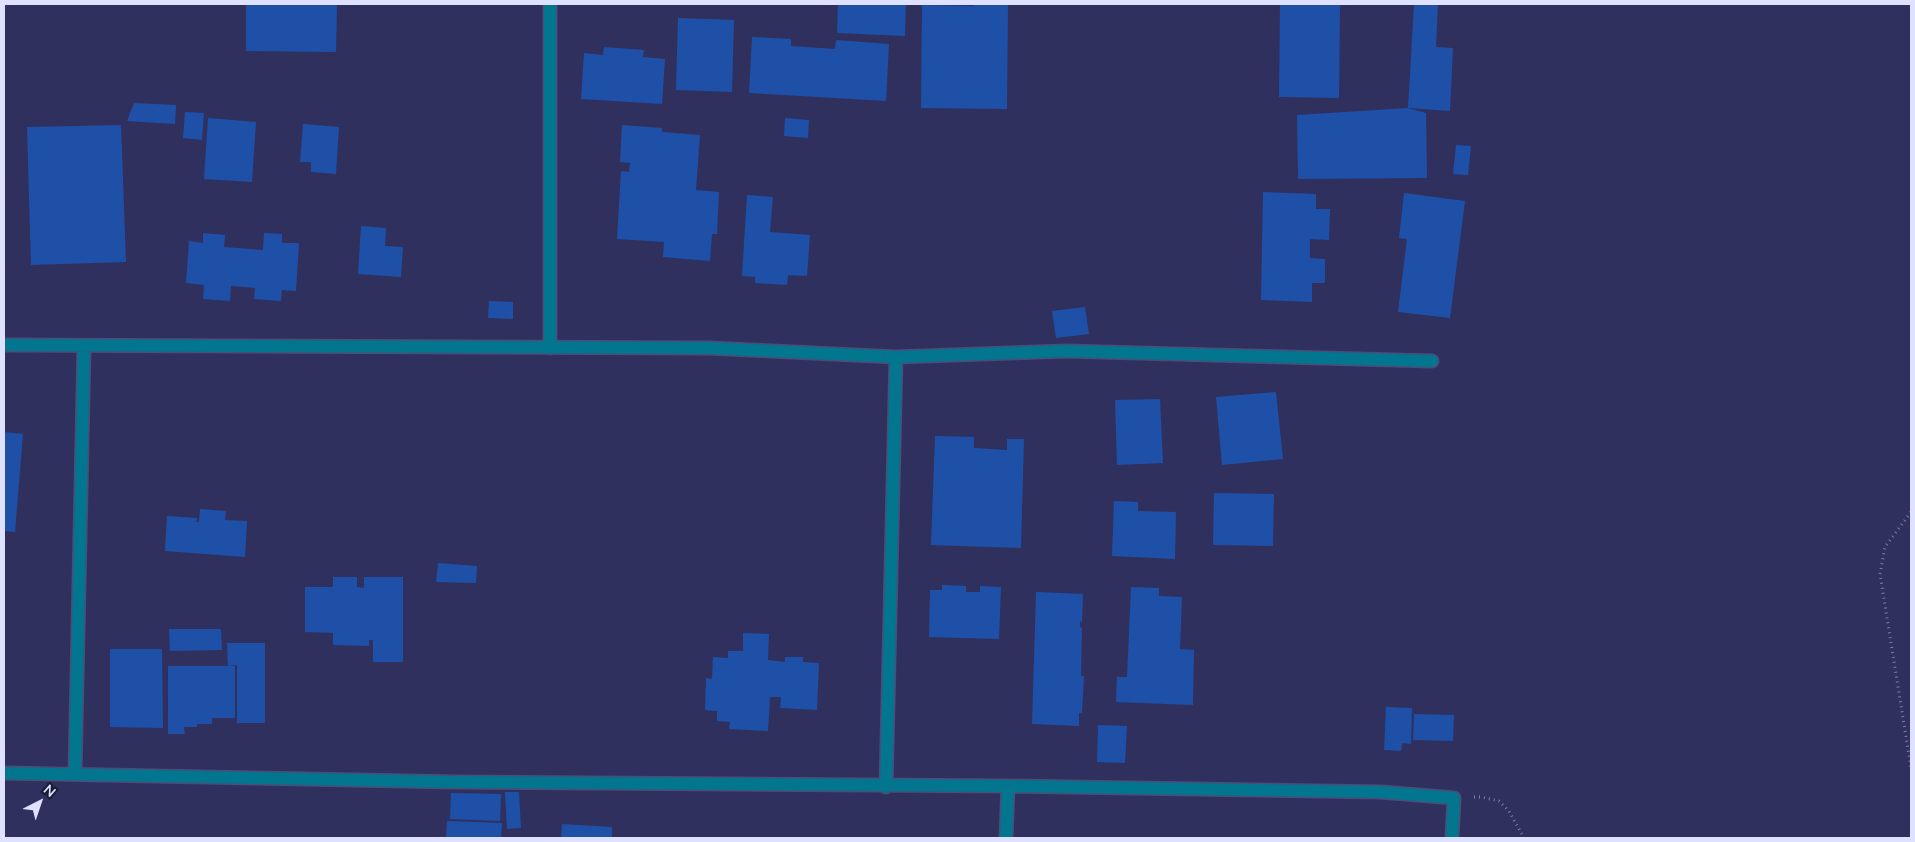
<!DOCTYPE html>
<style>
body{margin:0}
#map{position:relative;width:1915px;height:842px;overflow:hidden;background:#30305f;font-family:Mulish,sans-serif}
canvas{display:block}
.frame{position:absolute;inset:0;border:5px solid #dee1ff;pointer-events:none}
.north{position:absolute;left:15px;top:777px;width:50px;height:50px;-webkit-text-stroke:4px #1a1b31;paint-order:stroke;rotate:41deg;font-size:14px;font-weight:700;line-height:20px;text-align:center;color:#dee1ff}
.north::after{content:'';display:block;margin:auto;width:18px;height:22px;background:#dee1ff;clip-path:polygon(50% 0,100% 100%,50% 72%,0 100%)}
</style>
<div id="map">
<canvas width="1915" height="842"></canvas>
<div class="frame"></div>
<div class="north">N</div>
</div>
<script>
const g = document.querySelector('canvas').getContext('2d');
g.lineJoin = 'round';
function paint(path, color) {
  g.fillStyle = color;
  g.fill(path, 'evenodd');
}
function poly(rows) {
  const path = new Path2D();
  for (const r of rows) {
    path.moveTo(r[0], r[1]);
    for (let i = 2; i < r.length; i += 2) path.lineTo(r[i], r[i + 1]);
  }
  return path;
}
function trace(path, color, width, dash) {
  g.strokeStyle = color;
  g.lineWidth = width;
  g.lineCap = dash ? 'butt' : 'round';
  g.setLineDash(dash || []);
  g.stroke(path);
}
const building = poly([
 [246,4,337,4,336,52,246,51],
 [838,4,906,4,905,36,837,33],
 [974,4,1008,4,1007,109,921,108,922,5,974,6],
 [1280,4,1340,4,1339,98,1279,97],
 [1414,4,1438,4,1436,47,1453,48,1450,111,1408,108],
 [678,18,734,20,732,92,676,90],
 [752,37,791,39,791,46,835,49,836,40,889,44,886,101,749,93],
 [604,47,644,50,643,57,665,59,662,104,581,99,584,53,603,55],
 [134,103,176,105,175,124,127,121],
 [1408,108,1426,113,1427,178,1298,179,1297,115],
 [185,112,204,113,202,140,183,138],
 [208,118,256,122,252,182,204,179],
 [785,118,809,120,808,138,784,136],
 [303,124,339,127,336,174,311,172,311,162,300,162],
 [121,125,126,262,31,265,27,127],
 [622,125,662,128,662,132,700,135,696,190,719,192,717,234,712,234,710,261,663,257,664,242,617,239,621,171,629,172,630,163,620,162],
 [1456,145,1471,146,1468,175,1453,174],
 [1263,192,1316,194,1316,209,1330,209,1329,240,1310,239,1310,258,1325,259,1325,283,1312,283,1312,302,1261,300],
 [1404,193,1465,201,1450,318,1398,312,1407,239,1399,238],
 [747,195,773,197,770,232,810,235,807,276,788,275,787,285,755,283,755,277,742,276],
 [361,226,386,228,385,246,403,247,401,277,358,274],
 [203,233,225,235,224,247,263,250,264,233,282,234,282,243,299,243,296,291,282,290,281,301,254,299,255,288,231,286,230,301,203,299,204,285,186,283,189,241,203,243],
 [489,301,513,302,513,319,488,318],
 [1085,307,1089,334,1056,338,1052,311],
 [1276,392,1283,459,1222,465,1216,397],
 [1160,399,1163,463,1117,465,1115,400],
 [4,432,23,434,15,532,4,531],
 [935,436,974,437,974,448,1007,450,1007,439,1024,439,1021,548,931,545],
 [1214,493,1274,494,1273,546,1213,545],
 [1114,501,1138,502,1138,511,1176,512,1175,559,1112,556],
 [200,509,226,511,225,520,247,521,245,557,165,551,167,516,197,518,196,522,199,522],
 [438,563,477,566,476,583,436,582],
 [333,577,357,577,357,587,364,588,364,577,403,577,403,662,373,662,373,640,369,640,369,646,333,645,333,633,305,632,305,587,333,587],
 [942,585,966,586,966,592,980,592,980,586,1001,587,999,639,929,637,930,590,942,590],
 [1131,587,1159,588,1159,596,1182,597,1180,649,1194,650,1193,705,1116,702,1117,677,1127,677],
 [1036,592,1083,594,1082,622,1080,621,1080,627,1082,628,1081,676,1084,676,1082,713,1079,713,1079,726,1032,724],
 [169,629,221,629,222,650,170,651],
 [743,633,769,634,768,660,785,662,785,657,803,657,803,662,819,663,817,710,780,708,781,697,770,697,768,731,729,729,730,722,717,721,717,711,705,710,706,678,712,679,713,657,728,658,728,651,743,651],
 [227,643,265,643,265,723,237,723,237,665,228,666],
 [110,649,162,649,163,728,110,727],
 [168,666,235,666,235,718,212,718,212,724,197,724,197,727,184,727,185,734,168,734],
 [1386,707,1412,708,1411,744,1402,743,1401,751,1384,750],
 [1414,714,1454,715,1453,741,1413,740],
 [1098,725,1127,726,1125,763,1097,762],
 [505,792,519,792,521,828,507,829],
 [451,793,501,794,500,821,450,819],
 [447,821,502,823,501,838,446,838],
 [562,824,612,827,612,838,561,838]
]);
const path = poly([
 [1911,512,1885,547,1880,574,1911,768],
 [1474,797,1481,797,1499,801,1509,811,1524,838]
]);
const minor = poly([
 [4,345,709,348,896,357,1066,351,1432,361],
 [550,348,550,4],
 [4,773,455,782,1008,786,1381,792,1454,798,1452,838],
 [75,773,84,346],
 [886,787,896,357],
 [1006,838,1008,786]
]);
paint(building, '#1f50a7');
trace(minor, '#4c4c79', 15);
trace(path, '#7e7fa6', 3, [1, 4]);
trace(minor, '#02758f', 12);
</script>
